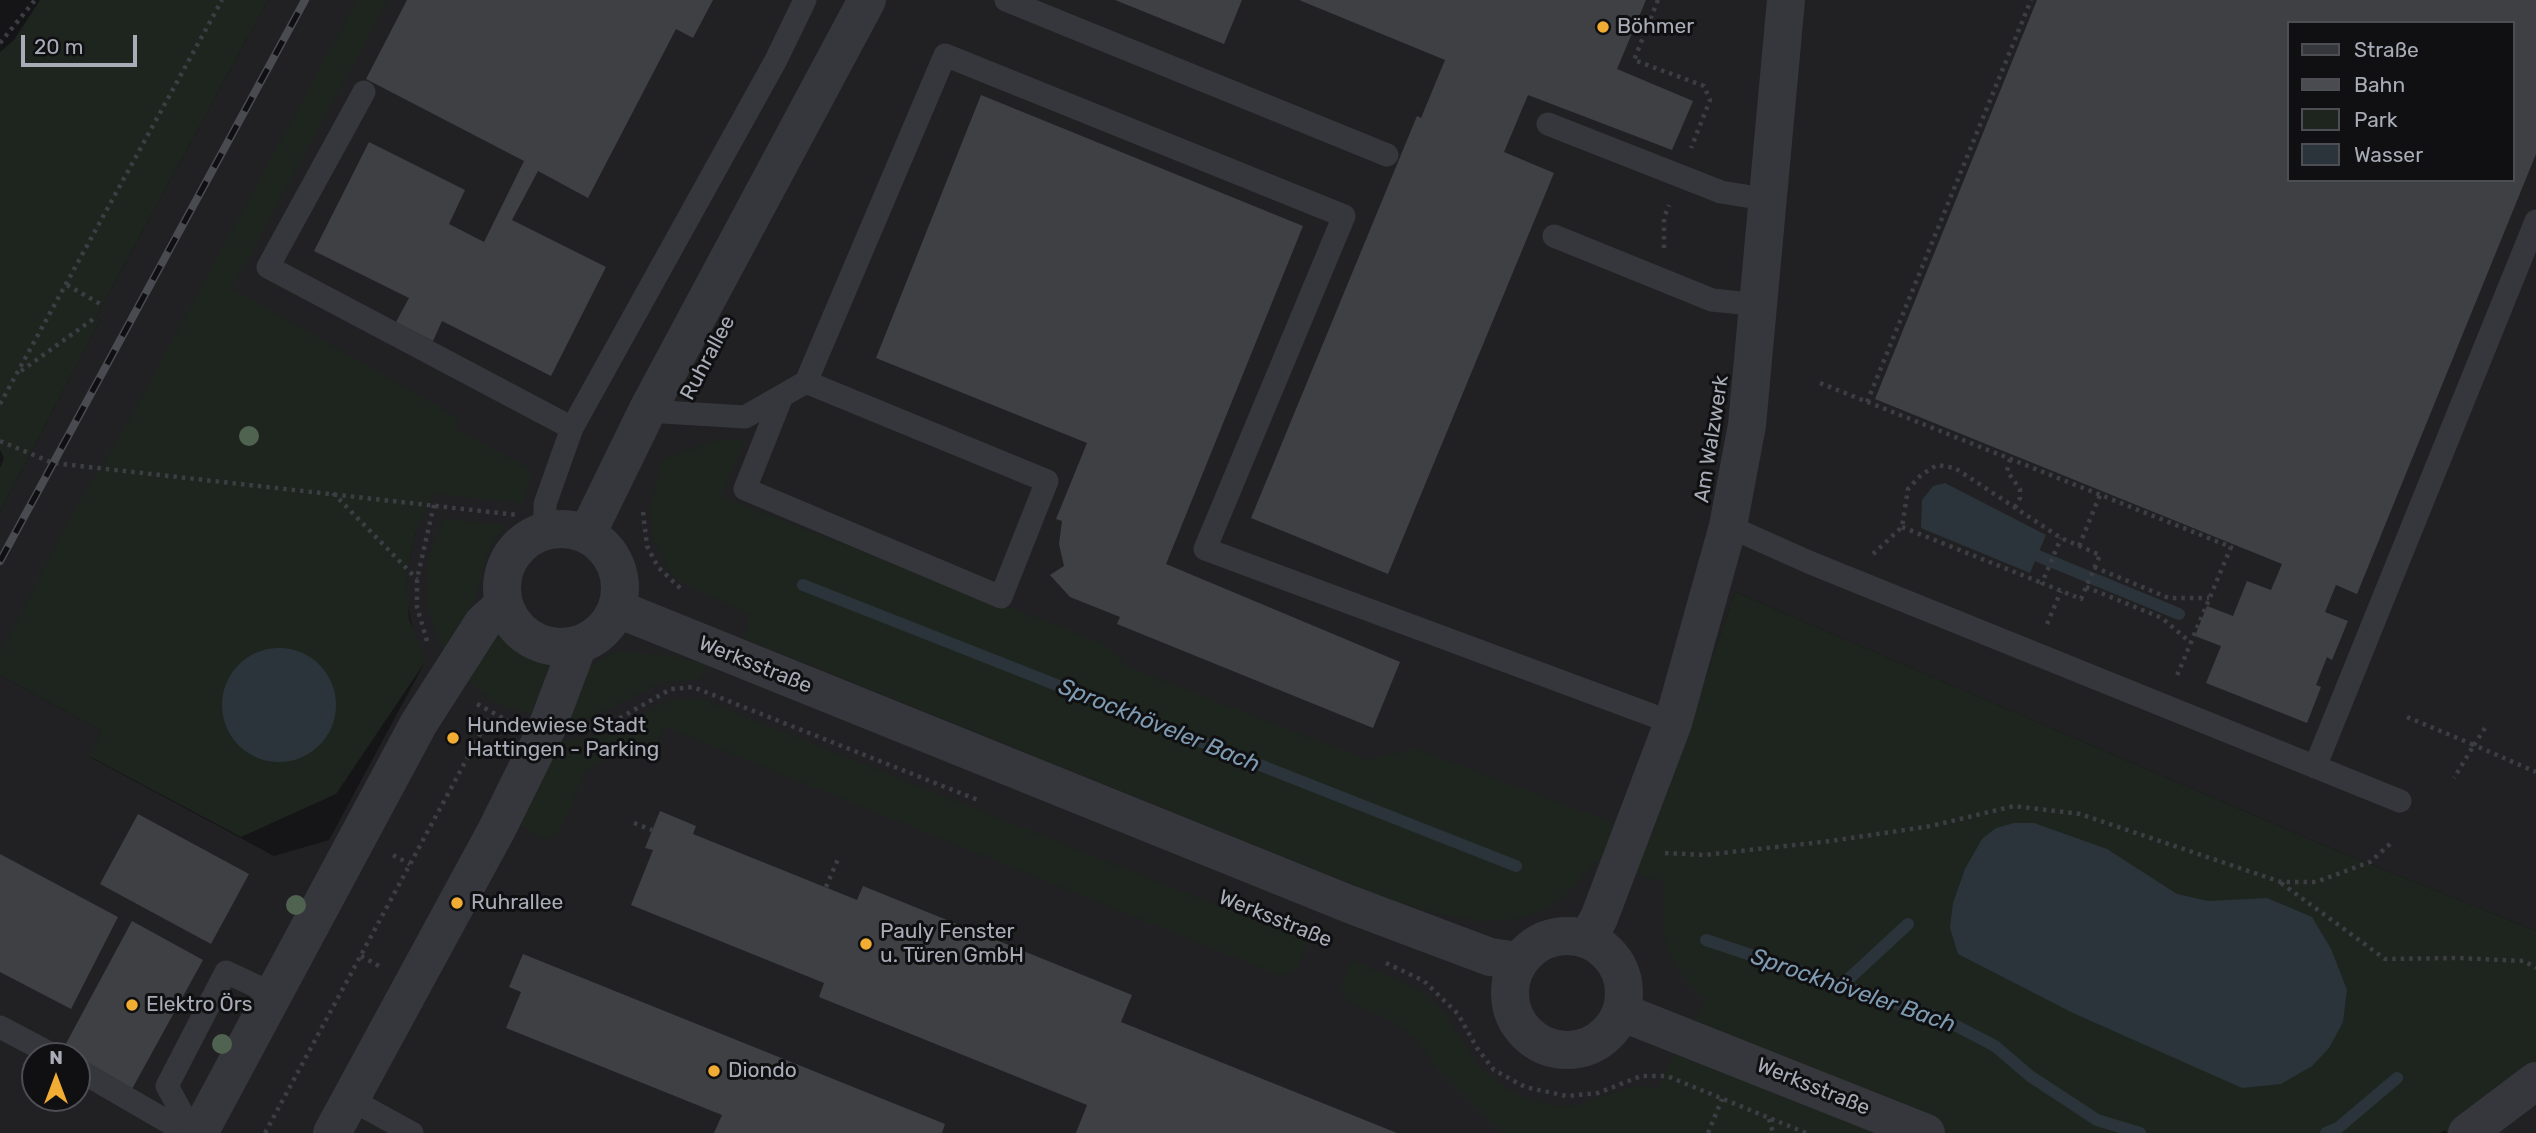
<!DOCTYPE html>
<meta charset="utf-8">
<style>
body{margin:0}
#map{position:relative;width:2536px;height:1133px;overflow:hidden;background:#151517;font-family:Rubik,sans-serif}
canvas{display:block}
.legend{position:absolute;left:2287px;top:21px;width:228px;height:161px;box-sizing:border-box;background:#101012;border:2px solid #4c4e54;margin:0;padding:9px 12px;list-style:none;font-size:21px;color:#a7acb7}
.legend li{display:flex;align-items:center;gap:14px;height:35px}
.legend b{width:35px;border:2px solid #4c4e54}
.north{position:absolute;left:21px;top:1042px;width:70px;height:70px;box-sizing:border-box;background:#101012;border:2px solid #4c4e54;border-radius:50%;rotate:0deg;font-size:19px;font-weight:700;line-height:28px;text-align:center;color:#a7acb7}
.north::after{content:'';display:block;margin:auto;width:24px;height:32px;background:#f0ac33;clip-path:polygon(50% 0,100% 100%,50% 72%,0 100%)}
.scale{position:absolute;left:21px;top:35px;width:116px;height:32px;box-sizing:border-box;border:4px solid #a7acb7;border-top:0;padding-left:9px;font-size:21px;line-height:24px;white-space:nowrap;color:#a7acb7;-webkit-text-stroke:5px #101012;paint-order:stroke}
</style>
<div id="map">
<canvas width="2536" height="1133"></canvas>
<ul class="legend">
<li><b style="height:9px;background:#36373c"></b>Straße</li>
<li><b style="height:9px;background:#494b51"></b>Bahn</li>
<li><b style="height:19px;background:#1d251e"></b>Park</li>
<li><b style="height:19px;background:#2b343a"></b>Wasser</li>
</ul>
<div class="north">N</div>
<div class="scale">20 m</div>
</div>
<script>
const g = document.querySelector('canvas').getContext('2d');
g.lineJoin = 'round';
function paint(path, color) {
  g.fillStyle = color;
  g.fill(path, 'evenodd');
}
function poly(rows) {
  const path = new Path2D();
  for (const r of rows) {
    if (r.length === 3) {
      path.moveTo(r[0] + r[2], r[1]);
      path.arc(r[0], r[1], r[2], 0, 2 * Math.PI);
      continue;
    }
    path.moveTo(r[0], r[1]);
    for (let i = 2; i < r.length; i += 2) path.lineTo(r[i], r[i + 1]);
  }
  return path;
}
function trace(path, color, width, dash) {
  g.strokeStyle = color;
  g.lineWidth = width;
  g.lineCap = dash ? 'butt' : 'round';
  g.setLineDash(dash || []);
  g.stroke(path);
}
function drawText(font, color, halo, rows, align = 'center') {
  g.font = font + ' Rubik,sans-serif';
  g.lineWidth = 6;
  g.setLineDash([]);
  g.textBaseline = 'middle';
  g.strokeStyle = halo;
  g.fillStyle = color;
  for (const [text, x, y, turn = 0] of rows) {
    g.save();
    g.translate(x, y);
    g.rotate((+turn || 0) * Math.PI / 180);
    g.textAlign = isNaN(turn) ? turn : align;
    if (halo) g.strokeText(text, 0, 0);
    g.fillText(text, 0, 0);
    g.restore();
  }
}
const built = poly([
 [268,0,2536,0,2536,931,2330,848,1735,592,1652,837,1714,991,1640,1133,0,1133,0,675,102,731,90,757,274,856,329,840,425,662,415,641,406,596,406,573,417,528,0,655,0,512,100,320,96,317],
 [2289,23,2513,23,2513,180,2289,180],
 [35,1056,77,1056,77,1098,35,1098],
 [2536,1104,2536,1133,2497,1133]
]);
const green = poly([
 [40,0,268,0,96,317,100,320,0,512,0,468,4,458,0,450,0,52,14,40],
 [357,0,388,0,232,288,460,419,454,428,532,470,523,503,433,494,417,528,406,573,409,619,425,662,336,794,241,837,89,756,102,731,0,675,0,654,69,519,128,422],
 [745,439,721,497,1103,643,1130,668,1368,760,1415,748,1651,837,1735,592,2330,848,2536,931,2536,1104,2497,1133,2447,1133,2445,1130,2440,1133,1506,1133,1500,1130,1435,1066,1416,1039,1391,1020,1348,1002,1341,988,1352,960,1420,990,1444,1012,1481,1069,1509,1090,1525,1098,1559,1106,1577,1105,1635,1086,1657,1088,1705,1000,1684,978,1670,956,1663,933,1665,883,1596,861,1567,894,1540,912,1514,920,1478,921,1442,915,1395,902,743,638,749,623,748,614,682,583,668,569,653,539,650,507,663,459,713,441],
 [445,518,506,526,490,546,477,592,447,657,435,631,427,603,427,567,435,538],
 [496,632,521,656,556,666,538,717,495,703,463,677],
 [623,652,673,656,707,664,705,673,698,680,661,682,593,717,562,721,582,675,591,666,610,654],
 [689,698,703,700,1309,942,1296,971,1281,976,665,727,652,754,624,744,585,772,560,831,546,841,522,826,516,817,554,739,571,740,604,734,635,721,661,704]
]);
const water = poly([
 [1945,483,2046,535,2030,573,1921,528,1922,500,1933,486],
 [279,705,57],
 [2014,823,2034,823,2107,849,2177,894,2208,901,2267,898,2312,917,2331,949,2347,990,2343,1022,2329,1048,2312,1066,2281,1084,2242,1088,2073,1013,1958,954,1950,928,1953,903,1965,869,1982,839,1996,828]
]);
const stream = poly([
 [2038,556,2179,614],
 [803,585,1516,866],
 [1706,940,1945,1020,1995,1046,2030,1076,2097,1120,2140,1133],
 [1840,987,1908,924],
 [2326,1133,2338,1128,2397,1078]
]);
const building = poly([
 [407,0,713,0,693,38,676,29,588,198,538,171,512,220,606,267,551,376,442,321,433,341,396,322,409,298,314,251,369,142,465,190,449,224,484,242,524,161,366,79],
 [1115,0,1242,0,1224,44],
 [1299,0,1646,0,1617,69,1693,101,1672,150,1528,95,1504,152,1554,173,1388,574,1251,518,1417,116,1421,118,1445,60],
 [2037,0,2536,0,2536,154,2357,594,2336,585,2325,612,2348,621,2332,660,2327,657,2316,685,2321,687,2307,723,2206,683,2221,646,2195,636,2207,606,2233,616,2247,581,2271,590,2282,564,1875,399],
 [2289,23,2513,23,2513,180,2289,180],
 [981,95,1303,226,1166,564,1400,662,1373,728,1117,624,1120,617,1070,597,1050,575,1064,566,1059,544,1062,521,1056,519,1087,443,876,358],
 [660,811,696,826,693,834,857,900,863,886,1132,995,1121,1022,1397,1133,1076,1133,1087,1105,819,997,824,983,631,905,653,850,645,848],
 [138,814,249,874,211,944,100,884],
 [0,854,118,917,71,1009,0,972],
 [132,921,203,960,132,1089,77,1059,77,1056,62,1051],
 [523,954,945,1124,942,1133,714,1133,722,1115,506,1028,521,992,509,987]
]);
const path = poly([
 [1658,0,1634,60,1704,86,1710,100,1691,148],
 [0,43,35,0],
 [1664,248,1664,218,1669,205],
 [67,285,102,305],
 [21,371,96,317],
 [1820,383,2231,547,2176,678],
 [1867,402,2031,0],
 [0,404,222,0],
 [0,441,53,463,517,515],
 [2010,459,2007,471,2020,489,2020,498,2014,509],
 [333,493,417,579],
 [643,512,647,546,658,567,683,591],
 [1902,527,2042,583],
 [2079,546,2100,495],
 [1873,554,1902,527,1908,489,1921,475,1937,465,1955,468,2061,538,2100,555,2081,599,2042,583,2061,538],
 [2094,567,2169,598,2209,598],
 [2086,587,2162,618,2191,643],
 [2047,624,2061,591],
 [427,641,417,607,417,579,434,505],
 [477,704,510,722],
 [2407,717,2474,745,2454,778],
 [587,728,618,719,671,689,693,687,978,800],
 [2485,728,2474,745,2536,772],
 [634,823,652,830],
 [1665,853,1704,855,1831,841,1931,826,2014,806,2080,814,2281,882,2316,882,2370,862,2390,844],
 [393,855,410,864],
 [2281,883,2385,959,2458,958,2524,961,2536,968],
 [826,887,838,859],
 [361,956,379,966],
 [1386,963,1424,981,1458,1014,1477,1048,1494,1070,1525,1087,1567,1096,1598,1093,1641,1076,1667,1076,1806,1133],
 [1769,1119,1773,1133],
 [265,1133,491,714],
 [1708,1133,1722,1099]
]);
const service = poly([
 [1006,0,1387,155],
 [364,92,268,267,572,428,776,60,805,0],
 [1548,124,1721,192,1770,200],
 [1554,236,1712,300,1760,305],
 [782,396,745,489,1001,597,1047,481,806,382],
 [647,411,745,417,806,382,945,55,1344,216,1205,549,1673,723],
 [1728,526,1811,563,2400,801],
 [545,530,545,504,572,428],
 [2315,767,2536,221],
 [0,1027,55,1056],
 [77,1069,187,1133],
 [350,1099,412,1133],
 [193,1133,167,1086,226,972,273,994]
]);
const minor = poly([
 [561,588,59],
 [587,534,647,411,867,0],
 [618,609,1349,904,1490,957,1519,961],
 [1567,993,57],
 [1587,939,1599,918,1673,723,1728,526,1747,425,1786,0],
 [1621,1012,1926,1133],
 [199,1133,419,723,483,623,504,604],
 [332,1133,496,831,546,730,578,645],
 [2467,1133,2536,1081]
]);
const rail = poly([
 [0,561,305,0]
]);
const trees = [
 [249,436],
 [296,905],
 [222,1044]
];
const markers = [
 [1603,27,7,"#f0ac33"],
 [453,738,7,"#f0ac33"],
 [457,903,7,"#f0ac33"],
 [866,944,7,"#f0ac33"],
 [132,1005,7,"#f0ac33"],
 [714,1071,7,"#f0ac33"]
];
const poiNames = [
 ["Böhmer",1617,27],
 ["Hundewiese Stadt",467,726],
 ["Hattingen - Parking",467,750],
 ["Ruhrallee",471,903],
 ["Pauly Fenster",880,932],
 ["u. Türen GmbH",880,956],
 ["Elektro Örs",146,1005],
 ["Diondo",728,1071]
];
const streetNames = [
 ["Ruhrallee",708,358,-62],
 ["Am Walzwerk",1712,439,-81],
 ["Werksstraße",755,665,22],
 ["Werksstraße",1275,919,22],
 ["Werksstraße",1813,1087,22]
];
const waterNames = [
 ["Sprockhöveler Bach",1159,726,22],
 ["Sprockhöveler Bach",1853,991,19]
];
paint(built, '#212124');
paint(green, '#1d251e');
paint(water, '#2b343a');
trace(stream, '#2b343a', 12);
paint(building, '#3f4044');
trace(path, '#3c3e43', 4.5, [3.5, 5]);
trace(service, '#36373c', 23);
trace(minor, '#36373c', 38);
trace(rail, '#494b51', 8);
trace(rail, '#101012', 5, [16]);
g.fillStyle = '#4f6350';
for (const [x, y] of trees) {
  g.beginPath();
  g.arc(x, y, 10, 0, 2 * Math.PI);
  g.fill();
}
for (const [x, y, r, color] of markers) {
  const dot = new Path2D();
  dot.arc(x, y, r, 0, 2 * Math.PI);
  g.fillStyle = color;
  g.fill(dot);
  trace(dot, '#101012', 2.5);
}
drawText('21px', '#a7acb7', '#101012', poiNames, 'left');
drawText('21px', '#a7acb7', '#101012', streetNames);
drawText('italic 23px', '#7e9bb2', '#101012', waterNames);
</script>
